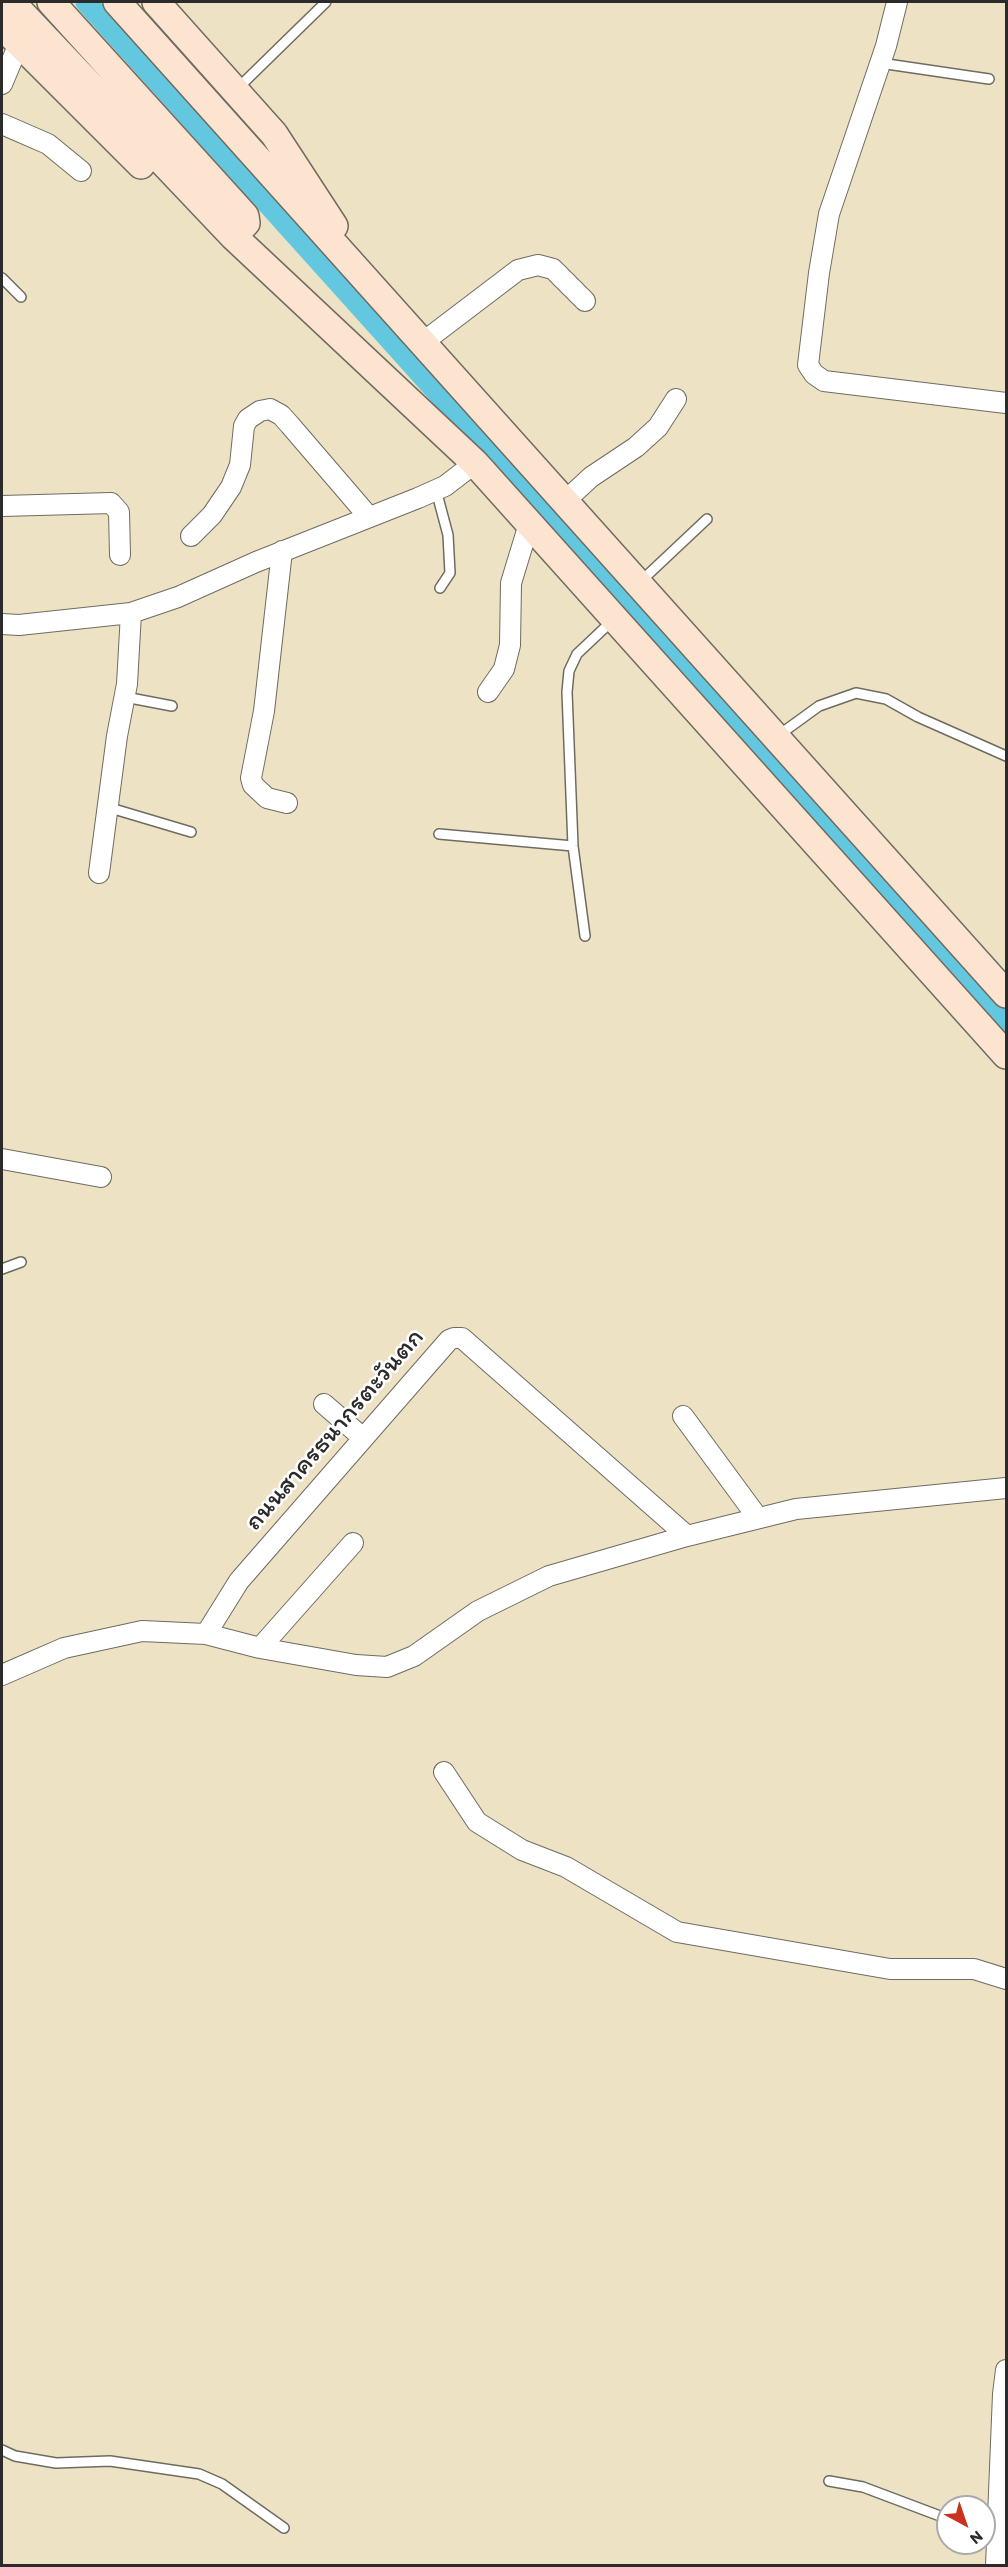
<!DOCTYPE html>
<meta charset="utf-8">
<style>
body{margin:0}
#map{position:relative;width:1008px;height:2567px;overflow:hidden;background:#ede3c4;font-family:Itim,sans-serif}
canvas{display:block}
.frame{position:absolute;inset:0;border:3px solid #2b2b2b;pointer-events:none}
.north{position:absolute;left:936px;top:2495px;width:60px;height:60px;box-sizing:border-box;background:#fff;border:2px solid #aaa;border-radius:50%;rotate:140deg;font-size:16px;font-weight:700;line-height:24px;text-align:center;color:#2b2b2b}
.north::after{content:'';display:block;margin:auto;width:21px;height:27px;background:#c8321e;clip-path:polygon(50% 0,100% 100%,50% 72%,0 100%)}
</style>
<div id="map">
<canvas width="1008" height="2567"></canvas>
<div class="frame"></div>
<div class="north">N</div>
</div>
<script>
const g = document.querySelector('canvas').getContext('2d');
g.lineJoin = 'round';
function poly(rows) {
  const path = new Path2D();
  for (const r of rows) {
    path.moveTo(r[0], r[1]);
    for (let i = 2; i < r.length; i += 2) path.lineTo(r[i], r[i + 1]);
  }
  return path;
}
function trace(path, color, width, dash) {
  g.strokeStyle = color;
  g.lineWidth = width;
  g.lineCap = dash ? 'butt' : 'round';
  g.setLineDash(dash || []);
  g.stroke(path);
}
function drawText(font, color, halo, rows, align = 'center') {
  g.font = font + ' Itim,"Playpen Sans Thai",sans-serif';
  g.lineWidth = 5;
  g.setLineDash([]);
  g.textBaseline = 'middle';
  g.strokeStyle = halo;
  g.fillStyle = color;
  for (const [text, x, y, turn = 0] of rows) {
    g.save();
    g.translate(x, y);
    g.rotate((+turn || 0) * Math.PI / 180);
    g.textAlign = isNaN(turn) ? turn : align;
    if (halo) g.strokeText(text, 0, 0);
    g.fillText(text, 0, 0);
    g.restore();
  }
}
const canal = poly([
 [86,2,1006,1025]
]);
const lane = poly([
 [880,63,989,79],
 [236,90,326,2],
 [2,278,21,297],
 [436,490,448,535,450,573,440,588],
 [639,583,707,519],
 [125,697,172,706],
 [779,735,819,706,856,693,886,699,918,717,1006,756],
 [107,807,191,832],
 [439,834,573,846],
 [585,936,573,846,567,692,569,671,577,654,613,620],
 [2,1269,21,1262],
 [2,2450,15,2456,56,2463,110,2461,199,2474,222,2484,284,2528],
 [829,2481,863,2487,948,2519]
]);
const street = poly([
 [897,2,886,46,829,214,819,273,808,365,814,374,824,381,1006,403],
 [2,84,24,32],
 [2,124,48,144,81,171],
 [422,343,518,270,538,265,553,269,585,301],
 [564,502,591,477,636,447,658,427,676,399],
 [2,506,111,503,119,512,120,555],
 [191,536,212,515,231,487,240,465,244,426,248,419,260,411,270,409,281,415,290,425,369,517],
 [282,551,264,711,251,778,253,785,267,798,287,803],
 [2,624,19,625,131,613,178,597,256,562,418,498,445,486,475,463],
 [488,692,504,669,510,645,511,583,529,524],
 [99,873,117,736,127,684,131,613],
 [2,1159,101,1177],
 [324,1404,363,1438],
 [683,1416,758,1518],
 [206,1634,239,1581,449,1340,454,1338,462,1338,687,1536],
 [260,1648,353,1543],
 [2,1675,64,1648,142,1631,206,1634,260,1648,356,1665,387,1667,414,1656,478,1611,549,1576,687,1536,796,1509,1006,1488],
 [444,1772,477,1822,522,1850,566,1867,677,1932,890,1969,974,1969,1006,1979],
 [996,2566,1003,2394,1006,2370]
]);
const secondary = poly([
 [11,2,233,236,475,463,1006,1055],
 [51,2,245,216,246,223,233,236],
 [117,2,1006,994],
 [156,2,274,134,334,226],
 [2,26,141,165]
]);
const streetNames = [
 ["ถนนสาครธนากรตะวันตก",335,1430,-49]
];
trace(canal, '#63c7e0', 21);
trace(lane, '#6f6b61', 12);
trace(street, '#6f6b61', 22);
trace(secondary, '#6f6b61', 30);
trace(lane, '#fff', 9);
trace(street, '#fff', 20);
trace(secondary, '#fde4d1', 27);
drawText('26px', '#2b2b2b', '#fff', streetNames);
</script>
